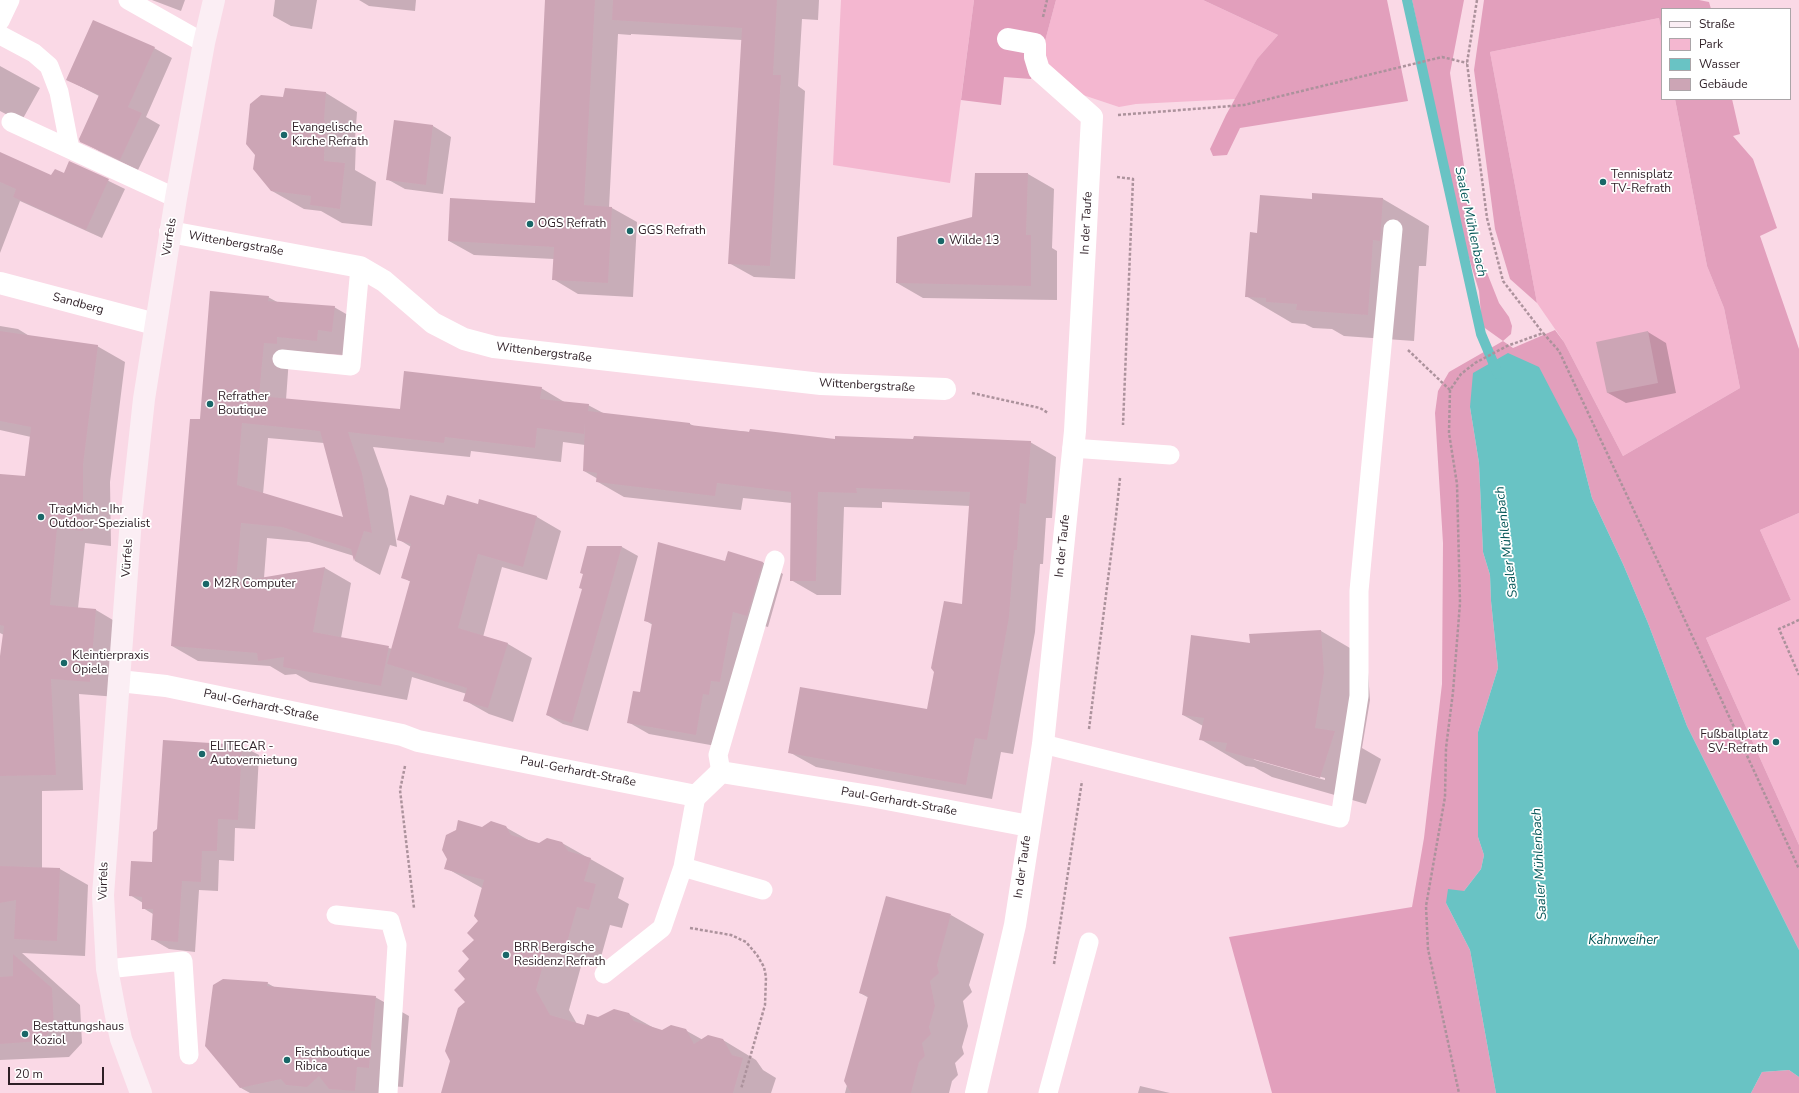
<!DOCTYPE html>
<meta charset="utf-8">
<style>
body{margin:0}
#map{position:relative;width:1799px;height:1093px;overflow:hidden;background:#fad9e6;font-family:"Nunito Sans",sans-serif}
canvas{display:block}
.legend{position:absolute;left:1661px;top:8px;width:130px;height:92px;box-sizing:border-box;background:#fff;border:1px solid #aba5a8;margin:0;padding:5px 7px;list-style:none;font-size:12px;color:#2e1f26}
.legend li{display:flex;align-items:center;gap:8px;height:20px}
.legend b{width:20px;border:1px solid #aba5a8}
.scale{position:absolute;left:8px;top:1067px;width:96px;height:18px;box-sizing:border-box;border:2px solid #2e1f26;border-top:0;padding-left:5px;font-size:12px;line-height:14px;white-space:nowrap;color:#2e1f26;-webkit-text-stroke:3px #fff;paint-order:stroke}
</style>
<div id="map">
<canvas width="1799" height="1093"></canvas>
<ul class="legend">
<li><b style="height:5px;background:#fbeef4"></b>Straße</li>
<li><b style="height:11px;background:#f4b7d0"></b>Park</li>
<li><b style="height:11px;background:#69c3c4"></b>Wasser</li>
<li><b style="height:11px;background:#cca5b5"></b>Gebäude</li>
</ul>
<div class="scale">20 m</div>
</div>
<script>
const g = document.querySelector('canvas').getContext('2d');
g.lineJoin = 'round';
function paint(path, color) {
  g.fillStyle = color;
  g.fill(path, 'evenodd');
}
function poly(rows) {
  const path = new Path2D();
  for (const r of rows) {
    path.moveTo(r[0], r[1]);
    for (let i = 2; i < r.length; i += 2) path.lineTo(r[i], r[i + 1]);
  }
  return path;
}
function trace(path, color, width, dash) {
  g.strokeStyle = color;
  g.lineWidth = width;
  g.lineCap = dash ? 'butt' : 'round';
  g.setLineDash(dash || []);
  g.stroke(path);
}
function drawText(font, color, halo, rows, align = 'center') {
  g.font = font + ' "Nunito Sans",sans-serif';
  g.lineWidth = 3.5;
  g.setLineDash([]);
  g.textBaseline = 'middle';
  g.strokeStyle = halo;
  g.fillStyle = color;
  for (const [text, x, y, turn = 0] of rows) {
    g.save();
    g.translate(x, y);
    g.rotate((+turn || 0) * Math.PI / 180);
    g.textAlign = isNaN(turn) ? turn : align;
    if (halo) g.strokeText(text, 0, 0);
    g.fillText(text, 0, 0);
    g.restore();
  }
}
const green = poly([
 [841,0,974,0,950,183,833,165],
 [1056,0,1203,0,1278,35,1257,59,1236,99,1136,104,1119,107,1083,95,1046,67,1044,45],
 [1659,18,1662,34,1662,99,1675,99,1707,266,1724,308,1740,388,1623,456,1564,342,1537,303,1490,52],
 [1799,513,1799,845,1706,638,1791,600,1760,530]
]);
const forest = poly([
 [974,0,1056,0,1044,45,1031,79,1004,77,1001,105,961,100],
 [1203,0,1387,0,1408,101,1240,128,1227,155,1213,156,1210,149,1226,115,1257,59,1278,35],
 [1412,0,1464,0,1450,73,1476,245,1499,303,1509,317,1512,326,1511,334,1503,341,1513,348,1555,330,1564,342,1623,456,1740,388,1724,308,1707,266,1675,99,1732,99,1740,134,1733,136,1753,159,1777,228,1760,236,1799,349,1799,513,1760,530,1791,600,1706,638,1799,845,1799,950,1687,726,1648,623,1623,564,1592,498,1577,440,1470,407,1479,463,1483,552,1490,575,1491,601,1498,668,1478,732,1478,837,1484,855,1481,869,1464,891,1446,903,1470,950,1496,1093,1272,1093,1229,937,1412,907,1424,838,1442,684,1443,543,1435,413,1438,391,1449,372,1503,341,1482,326,1479,291,1462,235],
 [1484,0,1699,0,1709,2,1711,9,1662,9,1662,34,1659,18,1490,52,1537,303,1510,279,1495,229,1474,70],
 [1789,1070,1799,1077,1799,1093,1751,1093,1762,1072]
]);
const water = poly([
 [1508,353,1539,367,1577,440,1592,498,1623,564,1648,623,1687,726,1799,950,1799,1077,1789,1070,1762,1072,1751,1093,1496,1093,1470,950,1446,903,1448,889,1464,891,1481,869,1484,855,1478,837,1478,732,1498,668,1491,601,1490,575,1483,552,1479,463,1470,407,1473,373]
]);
const shadow = poly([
 [152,0,185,0,181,11],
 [275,0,317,0,312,29,291,26,273,16],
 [359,0,416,0,415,11,369,6],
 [546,0,819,0,818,20,802,19,798,86,805,91,795,279,754,277,729,263,742,40,631,34,631,35,618,34,609,208,612,208,637,222,633,297,578,294,553,279,554,259,474,255,449,241,536,204],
 [154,48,172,58,146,117,160,125,138,170,99,151,81,141,99,96,68,80],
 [0,66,40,88,21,122,0,111],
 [286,89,326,93,357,112,355,139,356,140,355,170,376,182,372,226,342,223,321,211,304,209,272,191],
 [395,121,433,126,451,137,443,194,405,189,387,179],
 [70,162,125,189,102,238,20,201,0,253,0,163,52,177,64,174],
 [1028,174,1054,189,1052,248,1057,251,1057,300,923,298,897,283],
 [1313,194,1383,199,1429,226,1426,266,1419,266,1414,341,1344,336,1332,329,1313,328,1305,324,1292,323,1246,296,1258,234,1312,200],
 [268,297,279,303,334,307,360,322,343,355,303,352,289,358,286,400,401,410,541,388,566,403,588,405,605,414,690,424,696,427,836,440,1030,442,1056,457,1052,518,1046,518,1043,564,1040,564,1035,632,1013,754,1001,752,992,799,816,767,789,752,928,710,963,606,970,506,882,502,882,508,844,507,841,595,817,595,791,580,792,503,743,498,741,510,624,497,598,482,598,479,584,471,585,445,563,442,561,462,471,451,470,457,373,447,388,489,397,547,390,545,380,575,355,561,354,556,309,542,267,538,264,578,325,568,351,583,341,638,393,649,411,582,402,577,411,547,398,539,445,506,478,505,537,517,561,531,547,580,502,567,483,637,508,644,532,658,513,722,489,714,464,700,467,694,412,677,407,700,310,682,296,674,285,675,270,666,198,661,172,646,200,421],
 [268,438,324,443,344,519,263,494],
 [0,326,18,329,31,337,97,346,125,362,110,482,111,546,85,543,78,608,96,610,123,626,117,697,79,694,83,790,42,791,42,868,60,869,88,885,85,956,22,953,80,1005,82,1043,69,1057,0,1060,0,664,4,635,0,633,0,475,26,477,31,437,0,430],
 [1648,332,1666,343,1676,393,1626,403,1608,393,1597,343],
 [588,547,622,547,638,556,588,731,563,724,547,715,583,589],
 [726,562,762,562,783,574,768,627,753,623,716,746,649,734,628,722,641,694,653,625,646,621],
 [1321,631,1367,658,1370,700,1362,748,1381,759,1366,804,1272,777,1254,767,1246,766,1200,739,1203,726,1183,715],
 [1252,758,1325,778,1325,780,1255,760],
 [242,746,259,755,255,829,235,828,234,861,219,860,218,891,199,890,195,952,169,949,152,939,153,914,143,908,143,903,130,895],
 [505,827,532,842,539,844,562,843,624,878,618,898,629,904,622,928,610,925,599,964,583,959,569,1010,577,1024,585,1026,599,1018,629,1014,654,1028,662,1031,685,1030,703,1040,723,1040,756,1060,763,1070,776,1078,771,1093,449,1093,466,1002,467,979,480,921,482,888,446,868,482,828],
 [951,915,984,934,969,985,972,992,963,1001,968,1026,962,1047,964,1054,955,1063,958,1075,952,1081,949,1093,845,1093,869,998,860,993],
 [267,983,276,988,375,997,409,1016,403,1087,390,1086,390,1093,250,1093,241,1088],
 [1140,1086,1170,1093,1138,1093]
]);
const stream = poly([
 [1407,0,1481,334,1498,374]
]);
const building = poly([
 [545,0,595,0,584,205,612,207,608,283,552,280,554,247,448,241,450,198,535,203],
 [613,0,777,0,773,75,781,75,770,266,728,264,742,28,612,20],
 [93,20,155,47,128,107,142,113,120,160,80,142,79,139,99,95,66,80],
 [285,88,326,92,324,120,325,120,324,161,345,163,340,209,310,205,311,196,271,191,253,169,255,155,246,144,250,104,261,95,283,97],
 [394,120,433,125,426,185,386,180],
 [0,152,51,175,55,169,64,173,69,161,109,179,86,230,13,197,16,189,0,182],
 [975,173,1028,173,1026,235,1031,235,1031,286,896,283,897,237,972,217],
 [1312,193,1383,198,1380,241,1373,240,1368,315,1296,310,1297,304,1266,302,1266,298,1245,297,1250,232,1257,233,1260,195,1312,199],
 [210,291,269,296,268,301,335,306,332,332,318,330,317,341,277,337,277,344,264,343,259,396,400,409,404,371,542,387,540,399,589,404,588,411,690,423,690,425,749,432,750,429,835,439,835,436,913,439,914,436,1031,441,1026,504,1020,503,1017,550,1014,550,1009,617,987,740,975,738,966,785,788,753,800,687,927,709,934,672,931,668,944,601,962,604,970,492,856,488,857,493,818,492,816,581,790,581,791,492,717,483,715,496,596,482,597,473,583,471,585,424,584,434,537,428,535,448,445,437,444,443,348,432,362,473,372,533,364,531,354,561,351,549,282,527,241,523,236,582,325,567,313,632,389,646,381,686,283,667,284,657,258,661,257,653,171,646,190,419,200,419],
 [242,423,320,431,343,517,237,485],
 [0,331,98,345,83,465,83,531,57,528,50,605,96,609,90,682,51,679,56,775,0,776,0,656,4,626,0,625,0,474,25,476,31,427,0,421],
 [1648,331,1658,383,1607,393,1596,342],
 [410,495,444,505,447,495,478,504,479,499,537,516,523,567,478,554,458,628,508,643,488,708,463,701,467,688,387,664,410,581,401,578,411,544,397,540],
 [658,542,725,561,728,551,763,562,747,616,733,612,720,682,711,681,709,695,703,694,696,735,627,723,633,691,640,692,652,623,644,621],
 [587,546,622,546,572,723,546,715,582,589,579,588,583,574,580,573],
 [1321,630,1324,673,1315,728,1335,731,1320,778,1225,751,1227,743,1199,740,1204,718,1182,715,1191,635,1250,643,1249,634],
 [163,740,242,745,238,820,218,819,217,851,202,851,201,882,182,881,178,942,151,940,153,909,142,909,142,897,129,896,131,861,152,862,153,832,157,829],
 [458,820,482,827,491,821,506,826,511,835,539,843,547,838,562,842,568,851,591,858,584,881,596,884,589,910,577,907,566,946,550,941,536,990,550,1015,584,1025,587,1014,598,1017,614,1009,629,1013,634,1021,662,1030,671,1025,686,1029,694,1044,708,1035,723,1039,732,1055,743,1058,733,1093,441,1093,450,1061,445,1051,458,1008,465,1002,454,990,465,979,458,971,469,959,462,951,474,940,467,933,478,921,474,916,484,880,444,869,447,859,442,850,446,835,456,830],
 [0,866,60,868,57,941,14,939,16,900,0,903],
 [886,896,951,914,937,965,939,973,930,981,935,1006,929,1027,931,1034,922,1043,925,1056,919,1062,911,1093,851,1093,844,1081,868,996,859,993],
 [13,954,52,988,54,1027,41,1041,0,1044,0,977,13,976],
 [223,979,268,982,267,986,376,996,369,1068,357,1067,355,1091,329,1089,319,1076,307,1087,286,1085,281,1079,240,1088,205,1046,213,985]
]);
const path = poly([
 [1477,0,1467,63,1487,218,1503,281,1543,333],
 [1043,17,1047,0],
 [1118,115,1244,105,1442,57,1467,63],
 [1117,177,1133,179,1123,425],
 [1408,350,1450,390,1461,374,1475,363,1507,346,1543,333,1559,351,1661,568,1799,869],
 [1450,390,1449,433,1457,484,1460,603,1453,692,1446,748,1445,797,1426,906,1428,949,1459,1093],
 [972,393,1040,408,1048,413],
 [1799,620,1779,629,1799,675],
 [1089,729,1116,516,1120,478],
 [405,766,400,790,414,908],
 [690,928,731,935,746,942,757,955,764,967,766,977,765,1005,741,1089],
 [1054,964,1082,781]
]);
const lane = poly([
 [128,0,204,43],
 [0,21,10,0],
 [0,35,34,53,49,66,59,92,70,149],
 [11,122,176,198],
 [282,359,351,366,360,267],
 [1072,448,1170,455],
 [1043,744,1340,818,1359,696,1359,591,1393,229],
 [721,772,718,755,775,560],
 [696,796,683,867,763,890],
 [336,915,390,921,397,945,388,1093],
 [107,969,183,961,189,1055],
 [604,974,662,928,683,867],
 [1048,1093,1089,942]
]);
const street = poly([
 [170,232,360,267,384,281,433,323,464,339,494,347,821,384,945,389],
 [0,283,155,324],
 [119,681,166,686,402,735,418,741,696,796,721,772,876,797,1029,826],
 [976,1093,1015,925,1043,744,1075,431,1092,117,1039,70,1035,57,1035,44,1008,39]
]);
const secondary = poly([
 [141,1093,121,1039,117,1021,107,969,103,895,131,519,144,399,176,198,204,43,214,0]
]);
const markers = [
 [284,135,4,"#196768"],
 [1603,182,4,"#196768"],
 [530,224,4,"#196768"],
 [630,231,4,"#196768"],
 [941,241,4,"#196768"],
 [210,404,4,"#196768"],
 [41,517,4,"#196768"],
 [206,584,4,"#196768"],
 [64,663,4,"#196768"],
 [1776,742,4,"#196768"],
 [202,754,4,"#196768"],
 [506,955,4,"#196768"],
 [25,1034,4,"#196768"],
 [287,1060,4,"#196768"]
];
const poiNames = [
 ["Evangelische",292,128],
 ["Kirche Refrath",292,142],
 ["Tennisplatz",1611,175],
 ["TV-Refrath",1611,189],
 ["OGS Refrath",538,224],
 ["GGS Refrath",638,231],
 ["Wilde 13",949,241],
 ["Refrather",218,397],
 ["Boutique",218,411],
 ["TragMich - Ihr",49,510],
 ["Outdoor-Spezialist",49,524],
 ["M2R Computer",214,584],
 ["Kleintierpraxis",72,656],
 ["Opiela",72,670],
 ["Fußballplatz",1768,735,"right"],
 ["SV-Refrath",1768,749,"right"],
 ["ELITECAR -",210,747],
 ["Autovermietung",210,761],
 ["BRR Bergische",514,948],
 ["Residenz Refrath",514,962],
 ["Bestattungshaus",33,1027],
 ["Koziol",33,1041],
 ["Fischboutique",295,1053],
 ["Ribica",295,1067]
];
const streetNames = [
 ["In der Taufe",1087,223,-87],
 ["Vürfels",170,237,-81],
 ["Wittenbergstraße",236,244,10],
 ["Sandberg",78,304,15],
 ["Wittenbergstraße",544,353,7],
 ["Wittenbergstraße",867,386,3],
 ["In der Taufe",1063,546,-84],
 ["Vürfels",128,558,-86],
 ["Paul-Gerhardt-Straße",261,706,12],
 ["Paul-Gerhardt-Straße",578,772,11],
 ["Paul-Gerhardt-Straße",899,802,10],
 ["In der Taufe",1023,867,-82],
 ["Vürfels",104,881,-88]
];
const waterNames = [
 ["Saaler Mühlenbach",1470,222,78],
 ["Saaler Mühlenbach",1507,542,-97],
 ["Saaler Mühlenbach",1540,864,-93],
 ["Kahnweiher",1623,941]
];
paint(green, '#f4b7d0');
paint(forest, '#e29fbc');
paint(water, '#69c3c4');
paint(shadow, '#0003');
trace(stream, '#69c3c4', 10);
paint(building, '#cca5b5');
trace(path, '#ac929c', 2.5, [3, 2]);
trace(lane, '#fff', 19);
trace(street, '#fff', 22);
trace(secondary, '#fbeef4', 22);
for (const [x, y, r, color] of markers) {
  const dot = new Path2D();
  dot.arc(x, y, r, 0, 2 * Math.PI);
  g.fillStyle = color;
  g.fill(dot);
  trace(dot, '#fff', 1.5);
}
drawText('12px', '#2e1f26', '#fff', poiNames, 'left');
drawText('12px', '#2e1f26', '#fff', streetNames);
drawText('italic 13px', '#005455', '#fff', waterNames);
</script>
